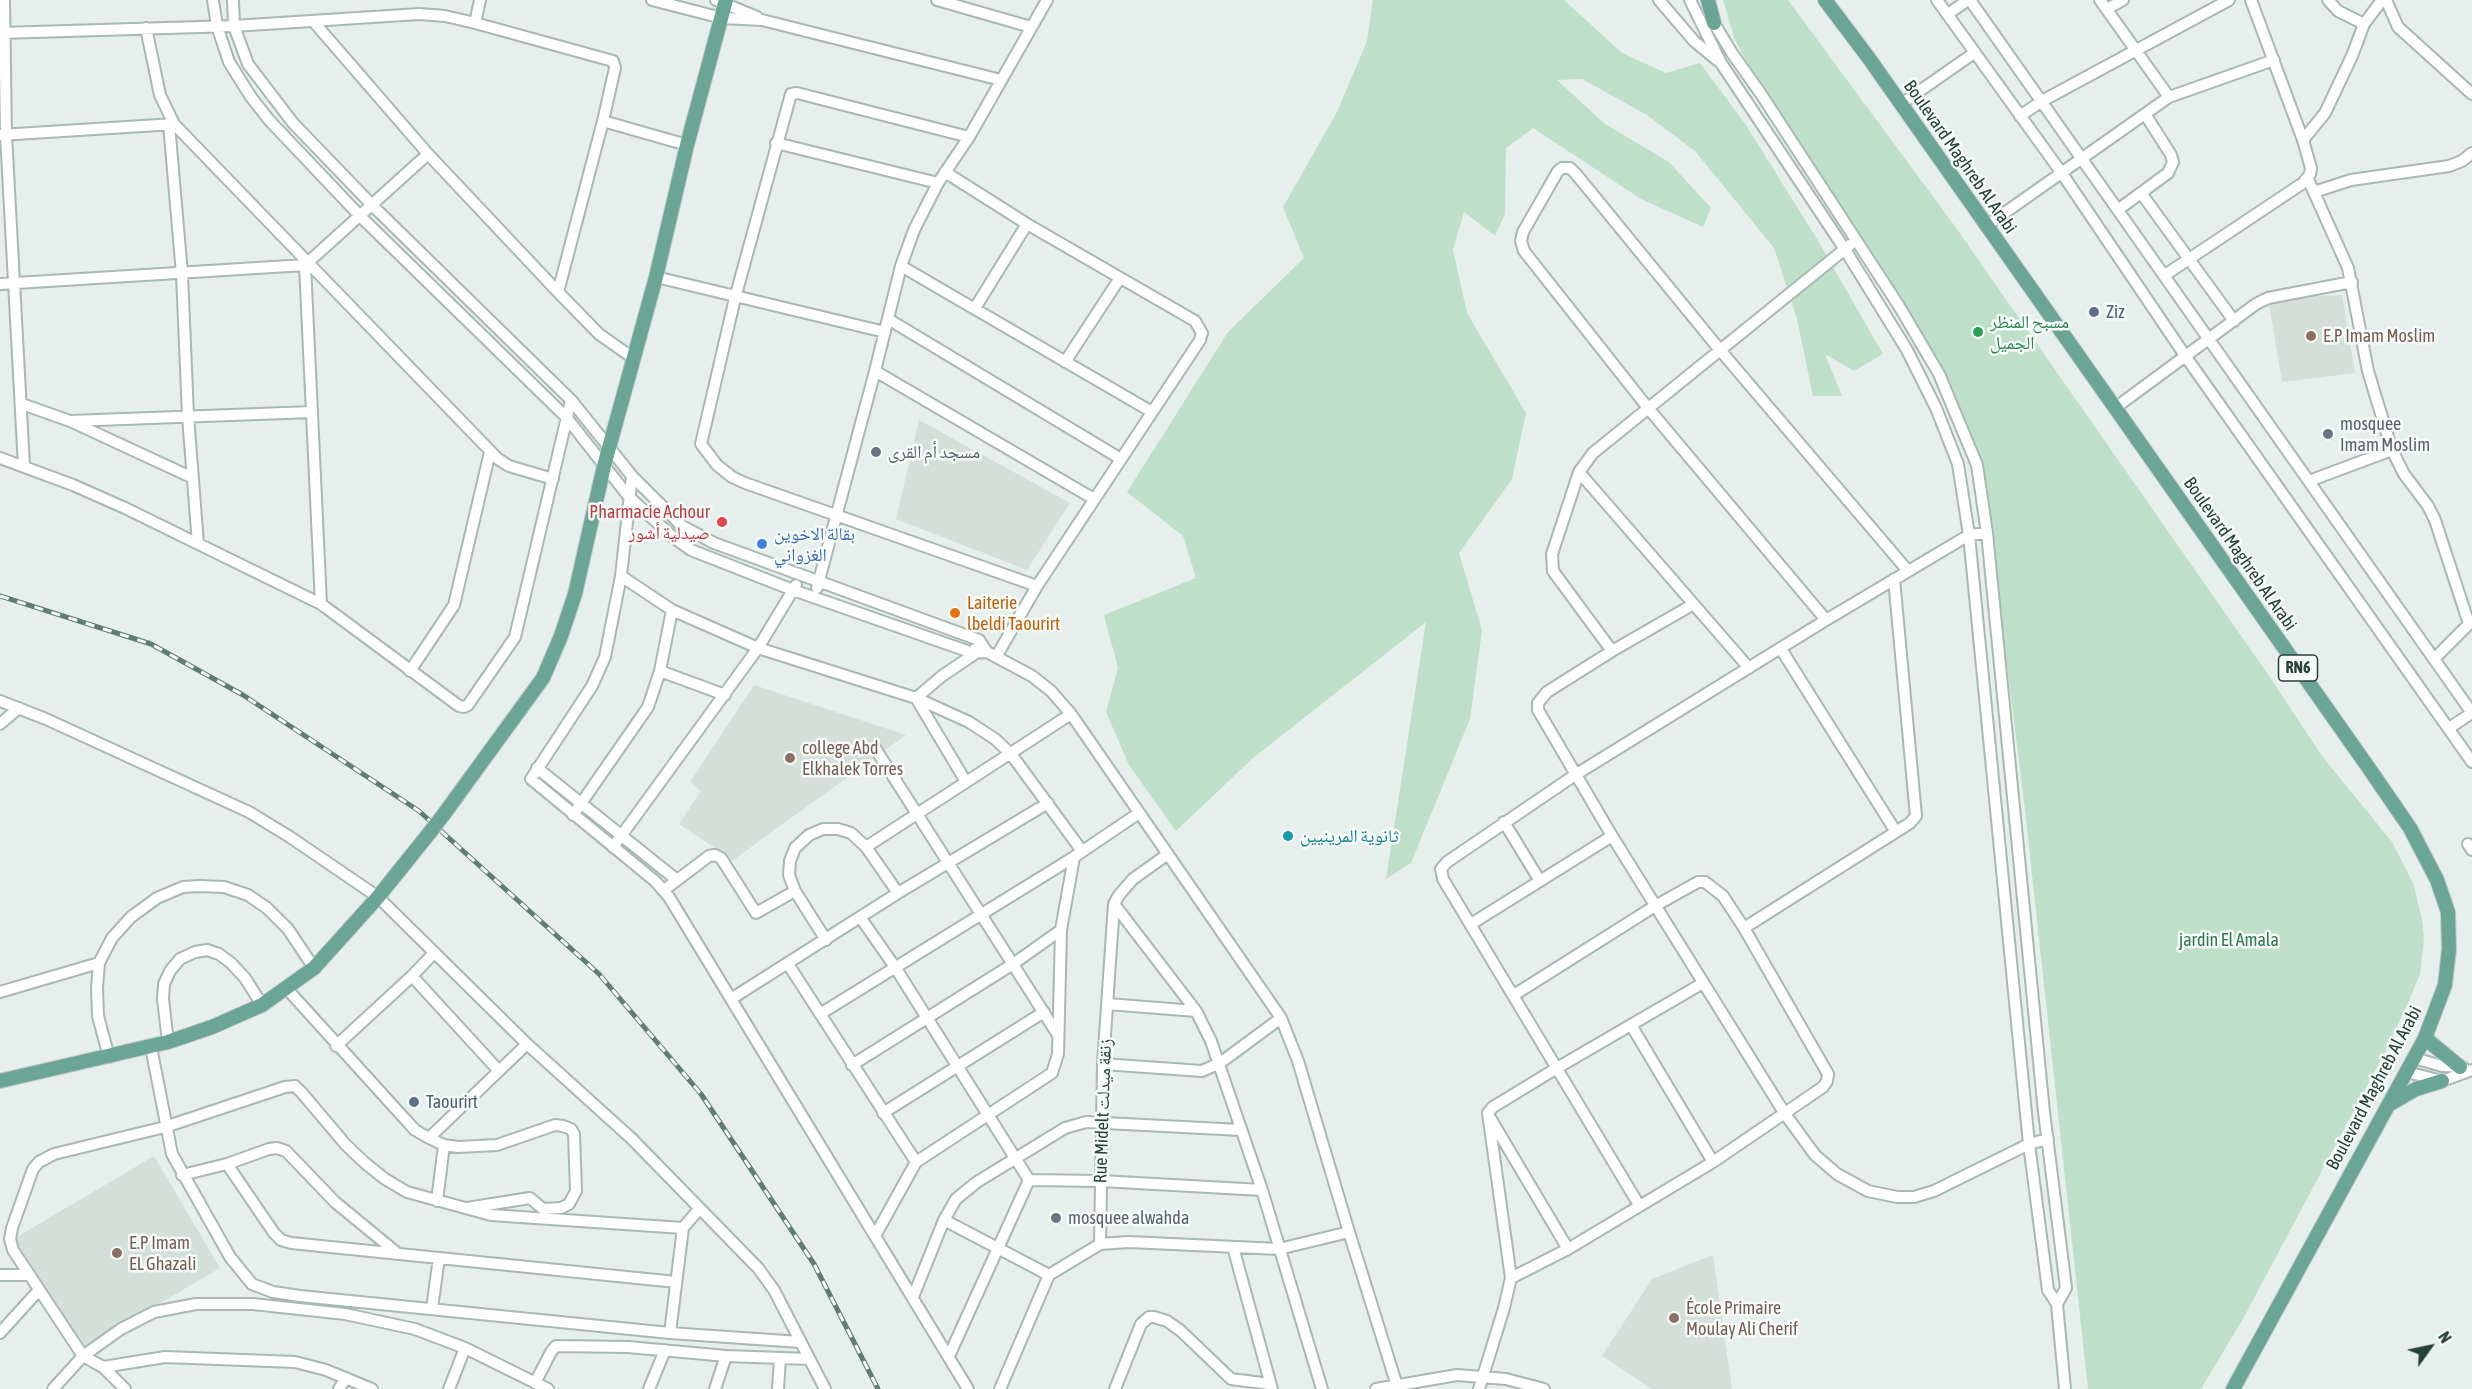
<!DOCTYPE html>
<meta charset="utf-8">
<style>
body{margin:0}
#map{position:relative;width:2472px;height:1389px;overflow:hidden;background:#e6efeb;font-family:"Asap Condensed",sans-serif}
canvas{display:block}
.north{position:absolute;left:2400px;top:1317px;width:60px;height:60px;-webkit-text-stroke:4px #f7fbf9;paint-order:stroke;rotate:57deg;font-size:16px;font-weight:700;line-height:24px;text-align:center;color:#24423a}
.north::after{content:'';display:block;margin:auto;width:21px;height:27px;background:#24423a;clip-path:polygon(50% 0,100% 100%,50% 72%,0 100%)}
</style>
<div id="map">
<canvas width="2472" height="1389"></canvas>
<div class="north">N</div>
</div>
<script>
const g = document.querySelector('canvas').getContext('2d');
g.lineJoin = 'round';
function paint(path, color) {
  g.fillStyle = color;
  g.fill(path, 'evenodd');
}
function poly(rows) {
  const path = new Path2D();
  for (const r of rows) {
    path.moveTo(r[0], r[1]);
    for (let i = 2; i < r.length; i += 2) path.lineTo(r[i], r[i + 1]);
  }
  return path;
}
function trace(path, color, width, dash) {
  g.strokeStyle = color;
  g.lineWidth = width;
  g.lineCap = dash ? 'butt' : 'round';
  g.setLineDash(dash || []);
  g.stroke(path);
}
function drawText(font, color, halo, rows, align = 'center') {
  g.font = font + ' "Asap Condensed","Noto Naskh Arabic",sans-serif';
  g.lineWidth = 5;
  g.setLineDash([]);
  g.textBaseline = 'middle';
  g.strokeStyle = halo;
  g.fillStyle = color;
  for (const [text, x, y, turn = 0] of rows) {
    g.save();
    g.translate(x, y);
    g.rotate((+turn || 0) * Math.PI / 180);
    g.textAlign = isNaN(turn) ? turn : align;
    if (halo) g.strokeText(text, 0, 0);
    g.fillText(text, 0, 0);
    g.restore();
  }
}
const built = poly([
 [2342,295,2355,373,2282,382,2268,298],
 [919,420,1070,503,1027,570,896,519],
 [754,685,906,735,733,860,679,824,701,791,690,782],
 [154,1156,220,1268,81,1350,15,1238],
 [1713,1255,1732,1389,1652,1389,1602,1356,1652,1279]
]);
const green = poly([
 [1373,0,1564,0,1622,53,1666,73,1700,63,1746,125,1817,239,1883,354,1854,371,1825,354,1842,396,1813,396,1797,319,1774,248,1695,151,1647,115,1582,79,1557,80,1605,124,1669,162,1711,208,1703,227,1641,199,1533,128,1506,148,1505,214,1495,236,1464,212,1453,250,1467,313,1526,413,1512,479,1459,553,1482,630,1470,719,1411,863,1386,879,1426,622,1253,758,1176,831,1129,765,1106,712,1118,668,1104,615,1196,578,1183,536,1127,492,1228,332,1304,258,1283,207,1337,112,1367,41],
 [1723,0,1788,0,1954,225,2267,673,2322,756,2392,842,2413,883,2422,919,2424,939,2420,974,2411,996,2385,1052,2244,1317,2201,1389,2088,1389,2024,801,1989,521,1962,418,1764,93,1735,40]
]);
const minor = poly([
 [4,0,6,135,24,466],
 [213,0,217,26,229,62,251,97,269,120,361,217,566,417,629,497,673,537,691,550,793,590,973,653,987,652],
 [233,0,234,26,248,64,293,123,373,206,571,400,632,476,682,526,714,543,979,640,987,652,1032,676,1051,691,1071,714,1281,1018,1298,1061,1349,1232,1398,1389],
 [652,0,722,18,762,20,1001,80],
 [716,0,757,17],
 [937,0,1031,27],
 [1659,0,1694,41,1717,60],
 [1690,0,1721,63,1844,248,1907,350,1936,408,1958,464,1969,535,2029,1144,2048,1290,2057,1304,2065,1389],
 [1937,0,2061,172,2186,357,2472,762],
 [1970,0,2472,713],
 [2100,0,2169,97],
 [2328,0,2338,11,2364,24],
 [2386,0,2398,27,2472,94],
 [2107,9,2123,0],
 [1948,14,1968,0],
 [1711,18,1732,53,1761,94,1899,306,1939,374,1977,465,1987,533,2044,1112,2066,1288,2057,1304],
 [313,21,428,154,558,292,599,334,633,358],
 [475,23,480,0],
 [146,28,160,95,174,124],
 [0,33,234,26,419,14,445,16,475,23,613,61,615,68,603,121,558,292],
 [1901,104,1974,53],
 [2020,116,2042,101,2229,0],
 [603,121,687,145],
 [169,124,182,274,188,416,198,544],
 [0,135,174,124,498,459,509,466,553,479],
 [969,137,797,93,791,94,735,298,701,444,717,465,732,477,745,483,1037,586],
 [2303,140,2325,113,2352,56,2364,24,2382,0],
 [776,143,938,183],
 [945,172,1027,224,1195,321,1202,333,1200,340,1037,586,996,657],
 [2308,179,2348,268,2368,371,2392,450,2309,481],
 [2314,192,2351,180,2449,166,2462,161,2472,153],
 [2141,193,2234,321],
 [2119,209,2168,173,2173,162,2171,155,2145,114],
 [1986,226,2169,97,2274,60],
 [901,266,1152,412],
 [2165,275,2303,183,2310,174,2311,168,2303,140,2251,0],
 [656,277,885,332],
 [0,284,305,265],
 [975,308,1027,224],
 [888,319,1121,459],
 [1065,362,1120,278],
 [875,371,1094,499],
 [22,404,70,421,193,478],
 [2115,408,2256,304,2268,298,2352,282],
 [70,421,312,412],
 [2392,450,2404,474,2428,506,2435,520,2469,624,2434,659],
 [0,458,73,485,125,508,321,604,459,706,464,707,468,705,515,637,571,400],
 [1579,472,1749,668],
 [632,476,621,576,605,657,592,686,531,779,655,881,669,897,968,1389],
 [621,576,672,610,758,648,916,698,969,722,995,739,1011,754,1082,851],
 [817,588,875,371,901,266,914,230,938,183,969,137,1047,0],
 [321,604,305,265,428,154],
 [1692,605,1612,651,1547,692,1538,703,1538,710,1612,836,1785,1114,1815,1155,1837,1174,1868,1191,1897,1197,1914,1197,1934,1191,2029,1144,2048,1139],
 [1826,620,1648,408,1524,251,1521,241,1523,232,1558,171,1562,168,1570,168,1576,174,1720,350,1908,571],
 [1781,649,1896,832],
 [1612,651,1553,571,1552,554,1579,472,1593,453,1850,245],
 [410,671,454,605,490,452],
 [660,671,725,695],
 [0,701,46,719,249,812,290,837,378,897,527,1044,632,1139,758,1268,774,1290,825,1389],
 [0,724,19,708],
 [2449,728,2472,713],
 [875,748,1058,1035],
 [537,768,677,880],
 [966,782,916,698,942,676,973,655,975,649],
 [573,815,648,707,660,671,672,610],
 [1504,822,1540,881],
 [2468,844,2472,850],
 [613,847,758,648,796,585],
 [866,847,1071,714],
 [664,890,709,856,715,855,721,858,756,913,795,891],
 [1114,904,1196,1011,1211,1041,1262,1190,1322,1389],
 [860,917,895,967,1029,1180],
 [1471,924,1612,836],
 [1744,928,1910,823,1916,816,1894,579],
 [826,940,795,891,789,875,790,861,795,848,809,835,823,829,838,829,851,833,866,847,898,893],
 [788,964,916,1162],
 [412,976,434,953],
 [287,989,404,1118,415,1130,429,1138,444,1145,458,1147,497,1145,555,1125,563,1126,571,1129,574,1134,576,1191,569,1204,561,1208,543,1209,530,1198,467,1208],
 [0,992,99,963],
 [731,999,898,893,1048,803],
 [1108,1004,1196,1011],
 [820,1014,1074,857,1139,813],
 [1631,1025,1713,1162],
 [168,1042,163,999,164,984,170,971,180,959,195,952,207,950,219,954,231,963,245,978,262,1005],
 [336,1046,412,976,499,1071],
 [151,1047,172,1154,230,1257,252,1284,273,1292,300,1296,670,1333,800,1342],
 [109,1057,98,1016,97,988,99,963,112,938,131,917,157,898,183,887,199,886,224,887,248,895,267,908,288,929,314,968],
 [2414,1058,2442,1066,2463,1067],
 [1103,1064,1202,1071,1220,1063,1281,1018],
 [852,1065,1013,964,1061,930],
 [2407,1072,2442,1081,2472,1070],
 [883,1113,1044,1012],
 [1489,1116,1568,1249],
 [429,1138,527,1044],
 [182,1175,227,1164],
 [1029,1180,1101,1181,1262,1190],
 [437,1201,444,1145],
 [1639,1205,1443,879,1441,869,1447,862,1575,775,1826,620,1969,535,1987,533],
 [944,1220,1049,1275],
 [875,1236,916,1162,1052,1073,1058,1054,1061,930,1074,857],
 [1100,1244,1103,1064,1114,904,1119,895,1133,879,1168,854],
 [1233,1247,1272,1389],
 [397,1253,335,1202,286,1151,277,1148,269,1149,227,1164,274,1233,281,1240,291,1243,676,1282],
 [0,1275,30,1275],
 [1511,1278,1568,1249,1713,1162,1823,1087,1827,1081,1828,1074,1744,928,1723,896,1705,882,1698,882,1655,906,1514,995],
 [913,1297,944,1220,956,1199,977,1182,1065,1128,1086,1122,1241,1130],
 [432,1308,439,1258],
 [0,1333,39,1290],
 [670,1333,683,1228,699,1209],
 [949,1356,1029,1180],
 [103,1367,165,1357,295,1362,326,1370,372,1389],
 [535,1383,551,1352,556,1346,628,1347,726,1356,809,1359],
 [53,1389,83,1356,121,1329,154,1312,196,1304,253,1304,345,1314,415,1329,465,1348,548,1389],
 [125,1389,103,1367,83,1356,13,1250,10,1239,12,1228,33,1169,39,1162,54,1154,165,1127,285,1087,295,1086,302,1093,346,1145,365,1163,385,1179,407,1192,491,1215,683,1228],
 [339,1389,346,1378],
 [449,1389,465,1348],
 [649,1389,665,1350],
 [715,1389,726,1356],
 [778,1389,780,1358],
 [1000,1389,1049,1275,1100,1244,1129,1242,1279,1249,1349,1232],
 [1115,1389,1141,1324,1149,1317,1154,1317,1167,1321,1181,1331,1231,1379,1270,1384],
 [1376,1389,1457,1375,1506,1379,1544,1389],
 [1479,1389,1504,1308,1511,1278,1488,1113,1493,1107,1557,1068,1703,983]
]);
const major = poly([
 [1708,0,1714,23],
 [1825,0,1868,57,2366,764,2410,828,2437,880,2448,912,2449,949,2445,985,2425,1038,2233,1389],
 [444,814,543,678,561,636,575,594,604,466,656,277,687,145,726,0],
 [2425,1038,2460,1067],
 [0,1081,168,1042,212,1027,262,1005,314,968,378,897,431,831],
 [2390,1104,2416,1089,2442,1081]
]);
const rail = poly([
 [0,596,151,644,243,695,419,811,599,974,701,1094,814,1264,878,1389]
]);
const majorBridge = poly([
 [431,831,444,814]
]);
const markers = [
 [2094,312,6,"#5c6f8a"],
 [1978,332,6,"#2e9e5b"],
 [2311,336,6,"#8d6e63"],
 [2328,434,6,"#6b7280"],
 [876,452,6,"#6b7280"],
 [722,522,6,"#e0444e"],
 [762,544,6,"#3f7fe0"],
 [955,613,6,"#e8710a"],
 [790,758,6,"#8d6e63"],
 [1288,836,6,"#0f9aa8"],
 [414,1102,6,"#5c6f8a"],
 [1056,1218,6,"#6b7280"],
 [117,1253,6,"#8d6e63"],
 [1674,1318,6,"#8d6e63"]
];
const shields = [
 [2298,668,39]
];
const shieldNames = [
 ["RN6",2298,668]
];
const streetNames = [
 ["Boulevard Maghreb Al Arabi",1960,157,55],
 ["Boulevard Maghreb Al Arabi",2240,554,55],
 ["Boulevard Maghreb Al Arabi",2374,1088,-62],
 ["Rue Midelt زنقة ميدلت",1103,1111,-88]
];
const serviceNames = [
 ["Ziz",2106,312],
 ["Taourirt",426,1102]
];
const leisureNames = [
 ["مسبح المنظر",1990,322],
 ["الجميل",1990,343]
];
const educationNames = [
 ["E.P Imam Moslim",2323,336],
 ["college Abd",802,748],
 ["Elkhalek Torres",802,769],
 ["E.P Imam",129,1243],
 ["EL Ghazali",129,1264],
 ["École Primaire",1686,1308],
 ["Moulay Ali Cherif",1686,1329]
];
const worshipNames = [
 ["mosquee",2340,424],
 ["Imam Moslim",2340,445],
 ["مسجد أم القرى",888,452],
 ["mosquee alwahda",1068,1218]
];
const healthNames = [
 ["Pharmacie Achour",710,512],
 ["صيدلية أشور",710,533]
];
const shopNames = [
 ["بقالة الاخوين",774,534],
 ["الغزواني",774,555]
];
const foodNames = [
 ["Laiterie",967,603],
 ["lbeldi Taourirt",967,624]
];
const cultureNames = [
 ["ثانوية المرينيين",1300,836]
];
const parkNames = [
 ["jardin El Amala",2229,940]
];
paint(built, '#d4dfda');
paint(green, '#bfe0c8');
trace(minor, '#a8b8b2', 14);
trace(major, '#c2cac8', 16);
trace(minor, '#fff', 10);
trace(major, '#6aa596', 14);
trace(rail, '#5f7d75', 5);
trace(rail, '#f7fbf9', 3, [9]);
trace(majorBridge, '#c2cac8', 16, []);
trace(majorBridge, '#6aa596', 14);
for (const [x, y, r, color] of markers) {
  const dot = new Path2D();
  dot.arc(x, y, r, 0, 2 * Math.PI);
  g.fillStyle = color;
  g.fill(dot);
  trace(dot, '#f7fbf9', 2);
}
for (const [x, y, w] of shields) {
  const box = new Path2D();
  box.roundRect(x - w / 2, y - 13, w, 26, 4.5);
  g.fillStyle = '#f7fbf9';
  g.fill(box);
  trace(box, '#24423a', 1.5);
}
drawText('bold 16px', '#24423a', null, shieldNames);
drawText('18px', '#24423a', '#f7fbf9', streetNames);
drawText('18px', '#4e5e75', '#f7fbf9', serviceNames, 'left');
drawText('18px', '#27864d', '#f7fbf9', leisureNames, 'left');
drawText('18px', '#785e54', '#f7fbf9', educationNames, 'left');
drawText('18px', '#5b616d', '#f7fbf9', worshipNames, 'left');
drawText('18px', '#be3a42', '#f7fbf9', healthNames, 'right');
drawText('18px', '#366cbe', '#f7fbf9', shopNames, 'left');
drawText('18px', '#c56008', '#f7fbf9', foodNames, 'left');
drawText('18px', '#0d838f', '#f7fbf9', cultureNames, 'left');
drawText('18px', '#2d7a4b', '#f7fbf9', parkNames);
</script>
